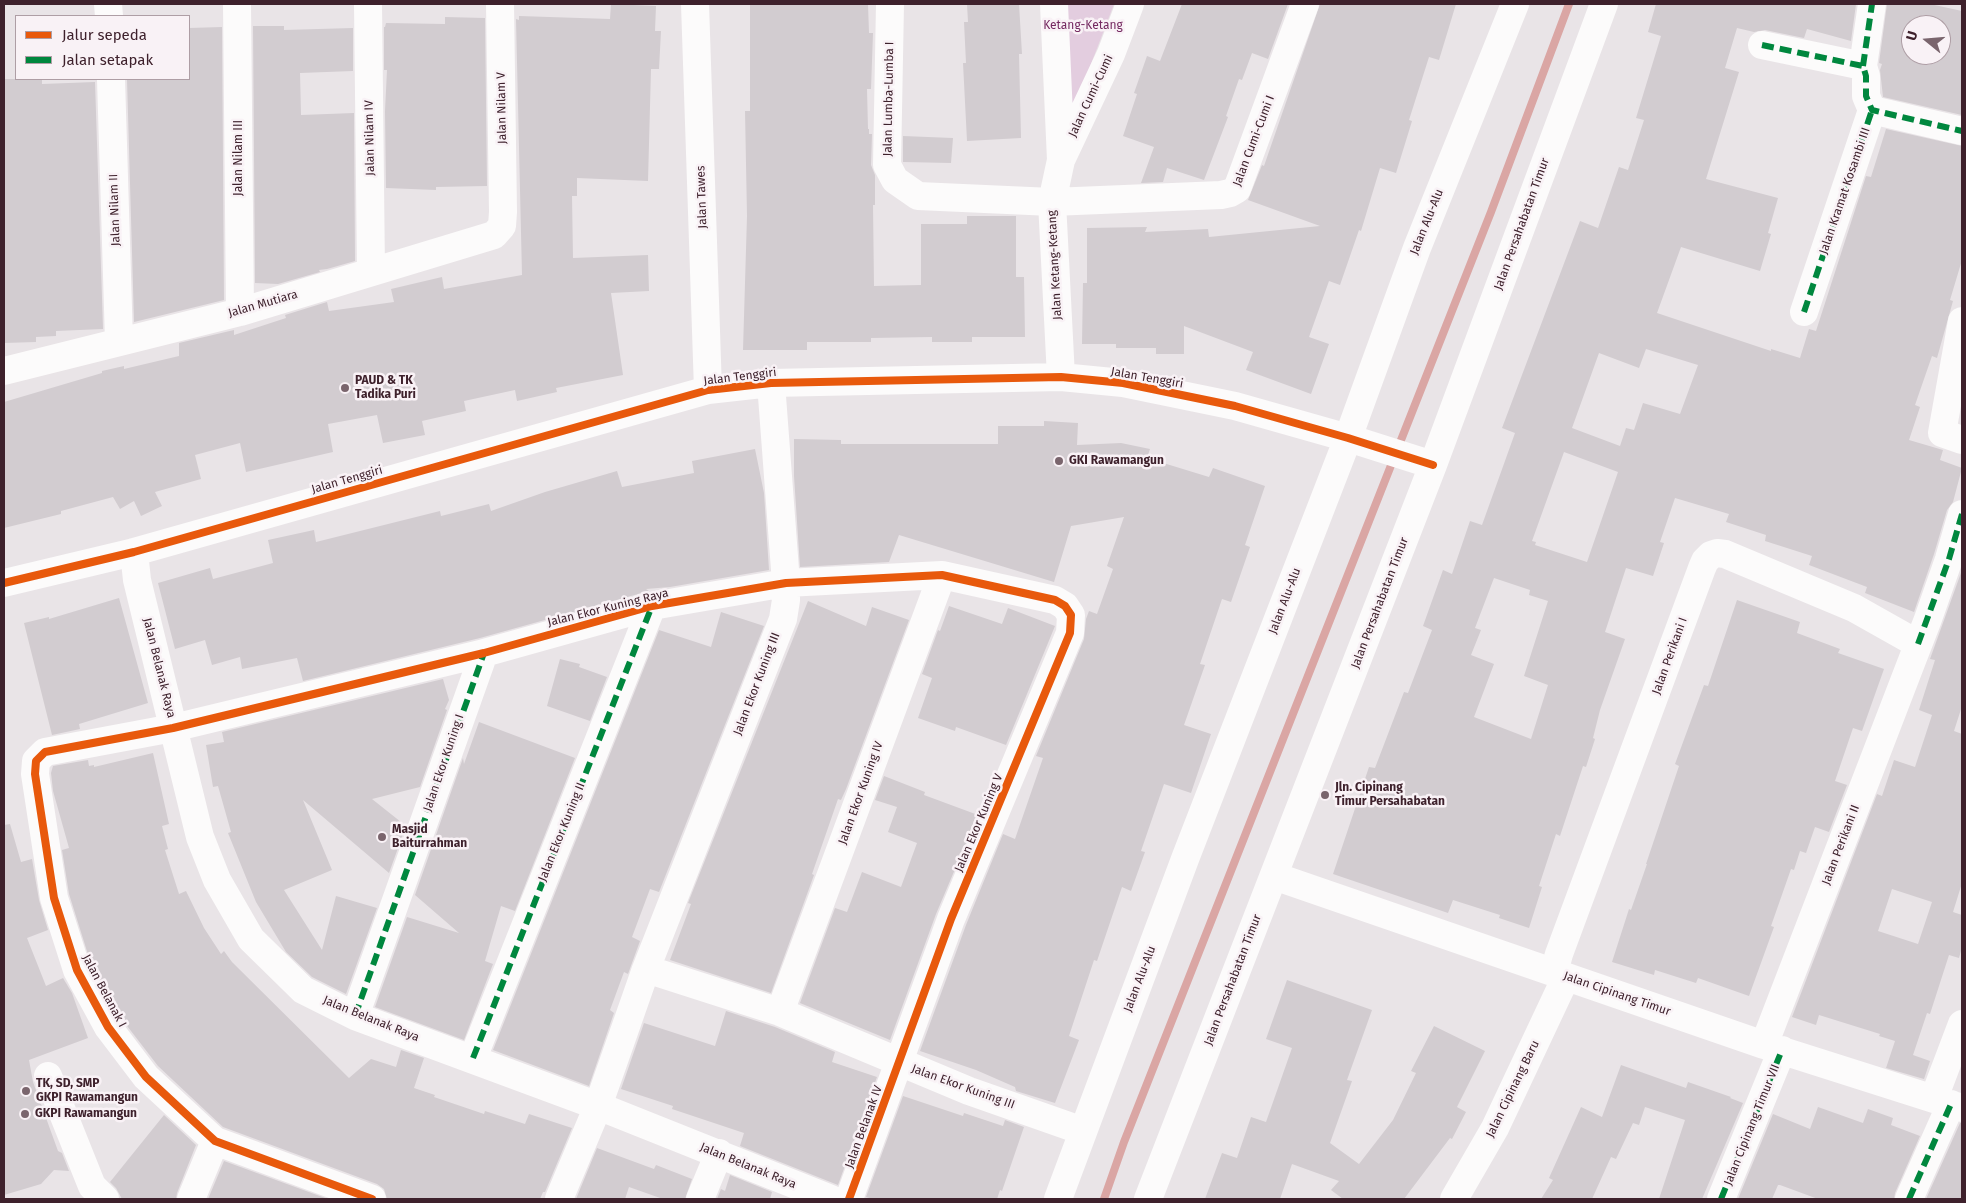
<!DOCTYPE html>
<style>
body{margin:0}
#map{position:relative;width:1966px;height:1203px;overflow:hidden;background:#e9e4e7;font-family:"Fira Sans",sans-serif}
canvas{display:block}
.frame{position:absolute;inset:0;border:5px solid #3e212c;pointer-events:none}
.legend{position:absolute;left:15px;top:15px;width:175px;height:65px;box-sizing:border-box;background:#f9f2f6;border:1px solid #ae9ea5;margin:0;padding:6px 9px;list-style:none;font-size:15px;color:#3e212c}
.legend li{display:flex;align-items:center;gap:10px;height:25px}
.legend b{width:25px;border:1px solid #ae9ea5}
.north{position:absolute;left:1901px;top:15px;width:50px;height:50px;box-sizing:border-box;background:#f9f2f6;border:1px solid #ae9ea5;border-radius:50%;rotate:287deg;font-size:14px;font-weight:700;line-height:20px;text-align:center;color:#3e212c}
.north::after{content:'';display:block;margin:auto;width:18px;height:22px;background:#7a656d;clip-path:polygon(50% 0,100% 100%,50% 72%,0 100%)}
</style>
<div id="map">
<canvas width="1966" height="1203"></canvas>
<div class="frame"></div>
<ul class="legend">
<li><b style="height:6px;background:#e8590c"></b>Jalur sepeda</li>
<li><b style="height:6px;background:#00873e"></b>Jalan setapak</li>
</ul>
<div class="north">U</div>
</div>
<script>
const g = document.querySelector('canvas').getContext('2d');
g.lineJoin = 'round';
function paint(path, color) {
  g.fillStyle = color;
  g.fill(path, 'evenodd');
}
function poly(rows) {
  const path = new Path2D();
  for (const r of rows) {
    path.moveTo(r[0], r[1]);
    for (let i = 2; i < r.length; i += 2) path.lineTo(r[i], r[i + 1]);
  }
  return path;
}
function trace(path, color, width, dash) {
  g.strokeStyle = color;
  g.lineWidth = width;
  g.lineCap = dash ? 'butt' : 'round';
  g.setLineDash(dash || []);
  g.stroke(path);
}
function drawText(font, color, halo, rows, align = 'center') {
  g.font = font + ' "Fira Sans",sans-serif';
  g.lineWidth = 5;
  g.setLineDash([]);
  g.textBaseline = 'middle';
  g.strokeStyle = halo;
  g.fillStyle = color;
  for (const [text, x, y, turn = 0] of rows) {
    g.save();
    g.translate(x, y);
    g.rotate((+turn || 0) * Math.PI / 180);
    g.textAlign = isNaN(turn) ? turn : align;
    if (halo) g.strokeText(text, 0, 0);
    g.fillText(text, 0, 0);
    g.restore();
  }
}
const green = poly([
 [1060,4,1114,4,1065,132]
]);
const stream = poly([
 [1104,1199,1124,1142,1491,212,1569,4]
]);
const building = poly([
 [611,4,656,6,655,31,661,31,659,69,651,69,648,181,577,178,577,196,572,196,573,258,648,255,649,291,611,293,623,375,556,388,557,392,517,401,515,390,464,401,466,411,422,421,425,435,383,443,377,415,328,424,333,452,246,472,240,443,195,455,201,479,155,492,162,506,141,516,134,501,120,509,113,497,61,511,61,514,4,528,4,402,102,373,102,371,124,366,124,369,179,356,179,343,234,330,234,335,286,318,285,315,327,302,329,311,394,302,391,289,442,277,444,289,522,275,516,19,519,20,519,16,610,19],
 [750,4,868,4,869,33,873,33,871,89,867,89,868,129,869,129,869,134,872,134,871,165,875,175,875,205,873,205,874,286,921,285,921,224,967,224,967,216,1016,216,1016,277,1024,277,1025,337,972,337,972,342,932,342,932,337,871,338,871,342,807,342,807,350,743,350,747,216,745,111,750,111],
 [967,4,1019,4,1022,54,1019,54,1021,138,967,141,963,63,966,63,964,22,968,22],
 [1182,4,1288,4,1268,59,1252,53,1242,80,1239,79,1226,116,1228,117,1204,180,1167,168,1163,182,1141,183,1154,147,1123,136,1137,94,1134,93,1147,56,1160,61],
 [1320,4,1456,4,1439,60,1429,57,1409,120,1412,121,1396,173,1380,168,1361,231,1359,230,1340,285,1329,281,1309,337,1329,344,1311,394,1246,370,1253,352,1184,326,1184,354,1156,354,1156,348,1116,348,1116,344,1082,344,1083,283,1087,283,1087,228,1147,227,1145,232,1208,229,1209,237,1320,226,1248,200,1262,165,1264,166],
 [1656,4,1856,4,1851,41,1807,29,1804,38,1765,30,1754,32,1737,28,1725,68,1739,72,1706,179,1778,198,1768,233,1771,234,1760,271,1681,247,1657,313,1771,351,1771,349,1800,358,1809,329,1816,331,1866,176,1871,177,1886,129,1962,146,1962,260,1950,300,1953,301,1937,358,1932,356,1915,405,1920,407,1909,440,1943,450,1940,460,1962,468,1953,502,1947,510,1934,554,1914,612,1865,593,1867,587,1809,565,1812,556,1765,541,1766,535,1726,522,1729,514,1675,498,1660,542,1664,543,1653,576,1626,568,1605,632,1625,639,1600,710,1593,738,1595,739,1586,767,1583,766,1560,836,1556,834,1539,886,1542,887,1529,928,1499,918,1500,915,1453,900,1448,913,1333,874,1369,767,1375,768,1404,692,1408,693,1432,630,1423,626,1443,570,1452,574,1470,521,1482,525,1515,433,1502,428,1580,221,1598,228,1619,167,1628,170,1644,120,1636,118,1661,36,1648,32],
 [1646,349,1698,365,1680,414,1643,403,1634,430,1626,428,1620,446,1572,428,1599,353,1639,368],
 [1564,452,1618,472,1587,562,1535,545,1536,542,1532,541],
 [1494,578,1530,590,1529,595,1548,601,1524,676,1548,685,1531,739,1474,717,1494,664,1471,655,1481,630,1475,628],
 [1887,4,1930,4,1962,11,1962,115,1883,97,1880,70,1882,64,1879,63],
 [1911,25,1941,25,1941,55,1911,55],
 [445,17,485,18,487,186,436,187,436,190,386,188,385,111,387,70,384,70,384,27,385,27,386,23,445,24],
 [253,26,284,26,284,30,353,28,353,71,300,73,301,115,354,113,355,261,327,269,319,270,320,272,278,284,255,283],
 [222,27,224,300,134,322,127,79,189,79,189,28],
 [4,79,42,79,42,84,95,82,103,329,56,331,56,336,36,337,36,342,4,343],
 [903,136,953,138,951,163,903,162],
 [1044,421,1078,423,1077,445,1121,443,1150,449,1147,458,1209,477,1213,468,1265,486,1245,545,1250,547,1231,602,1222,599,1200,664,1205,665,1184,725,1211,734,1191,793,1164,784,1141,851,1145,852,1131,891,1122,887,1097,961,1094,960,1069,1036,1079,1040,1055,1103,1016,1091,1015,1087,976,1070,920,1051,966,925,1003,834,1015,839,1043,758,1036,756,1084,639,1086,619,1089,611,1097,614,1113,569,1107,566,1124,517,1071,526,1054,582,899,535,889,562,800,567,794,476,794,439,841,440,841,444,998,444,998,426,1044,426],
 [755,449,764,493,769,570,670,587,646,589,649,591,480,638,303,681,297,658,242,669,240,657,212,665,205,640,175,649,158,583,210,568,213,579,273,563,268,540,314,530,316,542,440,511,441,516,489,504,491,511,545,492,617,471,622,487,694,473,692,461],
 [1962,570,1962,706,1954,731,1962,734,1962,883,1953,912,1962,915,1962,947,1959,958,1949,955,1930,1014,1927,1013,1913,1055,1930,1061,1924,1079,1886,1068,1895,1041,1879,1036,1880,1034,1819,1015,1816,1025,1792,1017,1877,794,1882,796,1894,760,1915,767,1932,715,1919,710,1935,660,1930,659],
 [1892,889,1932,902,1918,944,1878,931],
 [119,598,148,703,79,724,80,729,52,735,24,623,49,617,49,619],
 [1737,600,1800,622,1797,633,1840,649,1838,653,1884,669,1862,731,1853,728,1835,781,1847,785,1829,832,1815,827,1806,853,1800,851,1794,870,1791,869,1771,926,1774,927,1749,996,1698,978,1696,983,1655,970,1654,975,1612,962,1629,909,1631,910,1647,864,1646,864,1679,766,1675,764,1704,685,1708,686],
 [808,601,866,626,872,607,909,620,846,789,841,800,838,799,812,874,814,875,771,993,670,960,691,904,688,903],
 [949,606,1002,624,1008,608,1055,626,1006,745,956,727,955,731,918,718,932,678,922,674,938,630,940,631],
 [721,612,764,626,659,892,650,889,632,937,640,941,628,974,624,972,610,1010,614,1013,589,1086,493,1050,659,630,711,647],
 [560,659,580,664,579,667,607,677,590,721,547,706],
 [443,679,449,700,445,709,447,710,420,787,372,799,406,826,389,873,303,800,332,870,284,890,322,950,336,896,377,908,346,994,312,977,286,952,256,902,228,833,231,832,218,786,213,787,206,745,224,742,222,732],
 [479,722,575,758,515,911,501,906,485,961,493,964,464,1040,375,1007,407,917,459,933,415,895,463,758,464,764],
 [153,753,169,824,162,826,168,849,165,850,179,894,186,891,204,928,221,954,224,951,232,962,349,1078,371,1059,396,1067,401,1050,424,1058,414,1088,435,1095,434,1097,484,1114,485,1111,525,1124,529,1114,572,1128,545,1192,543,1192,540,1199,387,1199,384,1189,377,1184,223,1127,158,1066,121,1018,91,964,69,894,62,850,69,848,53,791,51,773,53,766,88,760,89,766,94,765,94,767],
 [884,776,925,792,924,795,978,815,936,914,890,1040,800,1003,835,908,847,912,862,872,901,887,917,843,888,832,897,807,875,800],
 [10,824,21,862,32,859,39,900,48,930,27,938,46,986,63,978,72,993,88,1038,29,1060,33,1082,58,1151,62,1153,69,1171,54,1170,41,1184,4,1195,4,825],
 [1287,980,1372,1010,1347,1080,1352,1081,1330,1143,1359,1164,1393,1120,1416,1073,1411,1071,1434,1026,1485,1051,1457,1107,1466,1112,1452,1139,1450,1138,1404,1199,1343,1199,1331,1190,1339,1181,1292,1164,1280,1199,1205,1199,1222,1153,1237,1158,1251,1117,1266,1122,1292,1048,1266,1039],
 [726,1011,775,1027,835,1052,832,1062,877,1077,838,1185,740,1146,744,1133,672,1109,673,1106,621,1089,644,1023,715,1046],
 [1621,1065,1686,1088,1688,1082,1731,1097,1730,1098,1743,1103,1702,1199,1659,1199,1685,1120,1645,1107,1639,1125,1633,1123,1616,1159,1611,1157,1592,1199,1541,1199,1553,1180,1549,1178,1581,1107,1602,1117],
 [903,1096,963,1116,964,1113,1003,1126,1005,1120,1024,1127,1002,1191,1000,1190,997,1199,873,1199,866,1197],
 [1818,1107,1863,1123,1868,1109,1893,1118,1891,1125,1920,1136,1895,1193,1894,1199,1818,1199,1780,1185,1778,1185,1772,1199,1738,1199,1773,1114,1810,1129],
 [164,1115,196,1145,177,1193,176,1199,122,1199,116,1188,110,1182],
 [1960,1123,1962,1123,1962,1199,1926,1199],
 [597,1148,654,1169,656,1165,692,1179,685,1199,663,1199,629,1187,625,1199,576,1199],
 [224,1161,328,1199,208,1199],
 [730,1175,772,1192,770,1199,717,1199,721,1189,725,1191]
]);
const minor = poly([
 [108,4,109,16],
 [237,4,240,312],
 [368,4,371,272],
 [695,4,708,390],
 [890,4,887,165,895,180,918,196,1052,202,1221,195,1230,193,1237,189,1305,4],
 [1054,4,1061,160,1052,202,1061,377],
 [1762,45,1863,66,1866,76,1866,96,1872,110,1962,131],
 [1863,66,1872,4],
 [111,79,119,341],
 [1062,158,1111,54,1130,4],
 [1804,312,1872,110],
 [1962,321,1942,433,1962,440],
 [4,371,240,312,494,235,502,226,503,212,500,4],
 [134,552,137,580,200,837,217,880,251,939,303,990,355,1016,598,1106,831,1199],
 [4,583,134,552,708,390,771,383,1061,377,1123,383,1235,406,1348,438,1433,465],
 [1274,876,1764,1045,1962,1108],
 [646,969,780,1012,969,1091,1083,1131],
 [1554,972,1559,954,1702,568,1705,561,1711,555,1717,553,1725,554,1854,608,1918,644],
 [780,1012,942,575],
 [355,1016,484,653],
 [1764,1045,1928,619,1949,559,1962,514],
 [473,1058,652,606],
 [48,1076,92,1186,105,1199],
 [1934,1098,1962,1024],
 [191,1199,215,1141],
 [372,1199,215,1141,146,1077,108,1027,77,970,54,898,35,774,36,761,45,752,173,728,484,653,652,606,786,583,942,575,1055,600,1065,606,1071,615,1070,633,951,919,849,1199],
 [559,1199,598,1106,646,969,783,619,786,600,786,583,771,383],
 [700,1199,719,1153],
 [1058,1199,1185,859,1348,438,1417,248,1515,4],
 [1148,1199,1433,465,1604,4],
 [1454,1199,1495,1128,1566,977],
 [1721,1199,1782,1050],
 [1909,1199,1951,1104]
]);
const quiet = poly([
 [1762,45,1863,66,1866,76,1866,96,1872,110,1962,131],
 [1863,66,1872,4],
 [1804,312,1872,110],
 [1918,644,1949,559,1962,514],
 [355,1016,484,653],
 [473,1058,652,606],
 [1721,1199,1782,1050],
 [1909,1199,1951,1104]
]);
const cycleway = poly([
 [4,583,134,552,708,390,771,383,1061,377,1123,383,1235,406,1348,438,1433,465],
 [372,1199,215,1141,146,1077,108,1027,77,970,54,898,35,774,36,761,45,752,173,728,484,653,652,606,786,583,942,575,1055,600,1065,606,1071,615,1070,633,951,919,849,1199]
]);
const markers = [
 [345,388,5,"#7a656d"],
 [1059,461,5,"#7a656d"],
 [1325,795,5,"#7a656d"],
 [382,837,5,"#7a656d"],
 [26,1091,5,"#7a656d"],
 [25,1114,5,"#7a656d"]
];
const parkNames = [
 ["Ketang-Ketang",1083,26]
];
const streetNames = [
 ["Jalan Cumi-Cumi",1091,96,-65],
 ["Jalan Lumba-Lumba I",889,99,-89],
 ["Jalan Nilam V",502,108,-91],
 ["Jalan Nilam IV",370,138,-91],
 ["Jalan Cumi-Cumi I",1254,141,-69],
 ["Jalan Nilam III",239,158,-90],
 ["Jalan Kramat Kosambi III",1845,191,-71],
 ["Jalan Tawes",702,197,-92],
 ["Jalan Nilam II",115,210,-92],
 ["Jalan Alu-Alu",1427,222,-68],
 ["Jalan Persahabatan Timur",1522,224,-70],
 ["Jalan Ketang-Ketang",1055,265,-93],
 ["Jalan Mutiara",263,304,-16],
 ["Jalan Tenggiri",740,377,-7],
 ["Jalan Tenggiri",1147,378,10],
 ["Jalan Tenggiri",347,480,-16],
 ["Jalan Alu-Alu",1285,601,-69],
 ["Jalan Persahabatan Timur",1380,603,-69],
 ["Jalan Ekor Kuning Raya",608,608,-14],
 ["Jalan Perikani I",1670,656,-70],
 ["Jalan Belanak Raya",159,668,76],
 ["Jalan Ekor Kuning III",757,684,-69],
 ["Jalan Ekor Kuning I",444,763,-71],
 ["Jalan Ekor Kuning IV",861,793,-70],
 ["Jalan Ekor Kuning V",979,823,-67],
 ["Jalan Ekor Kuning II",562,832,-68],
 ["Jalan Perikani II",1841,845,-69],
 ["Jalan Alu-Alu",1140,979,-69],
 ["Jalan Persahabatan Timur",1233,980,-69],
 ["Jalan Belanak I",104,991,62],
 ["Jalan Cipinang Timur",1617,994,19],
 ["Jalan Belanak Raya",371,1019,22],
 ["Jalan Ekor Kuning III",963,1087,20],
 ["Jalan Cipinang Baru",1513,1089,-64],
 ["Jalan Cipinang Timur VII",1752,1125,-68],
 ["Jalan Belanak IV",864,1127,-70],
 ["Jalan Belanak Raya",748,1166,22]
];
const poiNames = [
 ["PAUD & TK",355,381],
 ["Tadika Puri",355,395],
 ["GKI Rawamangun",1069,461],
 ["Jln. Cipinang",1335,788],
 ["Timur Persahabatan",1335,802],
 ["Masjid",392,830],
 ["Baiturrahman",392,844],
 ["TK, SD, SMP",36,1084],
 ["GKPI Rawamangun",36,1098],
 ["GKPI Rawamangun",35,1114]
];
paint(green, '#e3cddf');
trace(stream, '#daa6a4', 8);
paint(building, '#d2ccd0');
trace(minor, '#fcfbfb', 28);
trace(quiet, '#00873e', 6, [12, 6]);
trace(cycleway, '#e8590c', 8);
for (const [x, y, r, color] of markers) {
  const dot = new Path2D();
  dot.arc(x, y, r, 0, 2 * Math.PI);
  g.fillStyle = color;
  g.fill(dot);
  trace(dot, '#f9f2f6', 2);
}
drawText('12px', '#752a61', '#f9f2f6', parkNames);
drawText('12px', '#3e212c', '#f9f2f6', streetNames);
drawText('bold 12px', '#3e212c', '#f9f2f6', poiNames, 'left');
</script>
